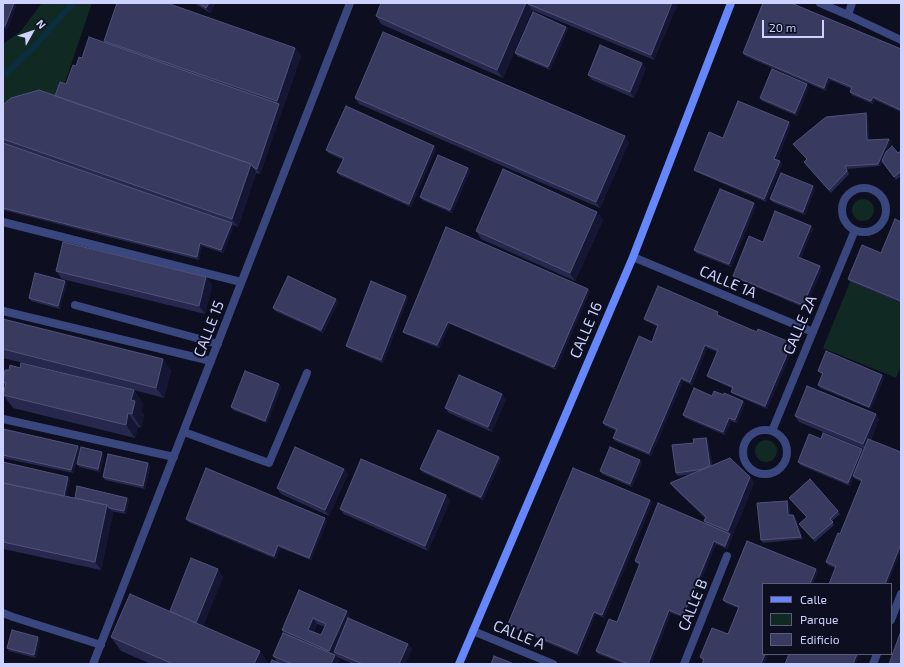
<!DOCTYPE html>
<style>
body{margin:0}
#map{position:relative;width:904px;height:667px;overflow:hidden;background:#0d0e20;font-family:"Exo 2",sans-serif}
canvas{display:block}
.frame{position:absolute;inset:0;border:4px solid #cdd3fe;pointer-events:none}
.legend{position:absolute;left:762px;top:583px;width:130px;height:72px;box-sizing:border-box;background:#0d0e20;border:1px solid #5a5d79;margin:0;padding:5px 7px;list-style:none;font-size:12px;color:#cdd3fe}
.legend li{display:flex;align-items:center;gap:8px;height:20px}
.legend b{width:20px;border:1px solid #5a5d79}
.north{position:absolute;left:12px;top:12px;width:40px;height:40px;-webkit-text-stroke:3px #0d0e20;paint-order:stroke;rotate:50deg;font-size:11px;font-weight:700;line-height:16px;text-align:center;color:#cdd3fe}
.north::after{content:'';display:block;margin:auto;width:14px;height:18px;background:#cdd3fe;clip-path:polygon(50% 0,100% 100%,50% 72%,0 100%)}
.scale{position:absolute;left:762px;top:20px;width:62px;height:18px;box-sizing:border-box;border:2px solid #cdd3fe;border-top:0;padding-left:5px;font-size:12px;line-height:14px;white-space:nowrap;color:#cdd3fe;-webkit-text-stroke:3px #0d0e20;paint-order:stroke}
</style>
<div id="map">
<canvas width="904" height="667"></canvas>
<div class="frame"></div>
<ul class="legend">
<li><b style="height:5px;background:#6686fc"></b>Calle</li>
<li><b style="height:11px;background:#102923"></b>Parque</li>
<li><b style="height:11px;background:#383a60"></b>Edificio</li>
</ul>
<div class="north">N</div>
<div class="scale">20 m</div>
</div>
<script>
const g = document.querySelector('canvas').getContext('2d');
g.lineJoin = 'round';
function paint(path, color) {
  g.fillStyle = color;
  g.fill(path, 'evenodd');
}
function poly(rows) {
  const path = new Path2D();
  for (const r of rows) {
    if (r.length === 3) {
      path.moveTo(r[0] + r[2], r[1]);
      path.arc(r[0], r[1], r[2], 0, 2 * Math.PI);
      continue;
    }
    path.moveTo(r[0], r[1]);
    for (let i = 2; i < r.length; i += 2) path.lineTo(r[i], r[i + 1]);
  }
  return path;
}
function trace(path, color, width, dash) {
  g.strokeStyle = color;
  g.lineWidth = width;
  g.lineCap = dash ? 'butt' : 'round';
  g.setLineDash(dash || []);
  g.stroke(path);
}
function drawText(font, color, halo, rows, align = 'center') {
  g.font = font + ' "Exo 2",sans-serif';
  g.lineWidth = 4;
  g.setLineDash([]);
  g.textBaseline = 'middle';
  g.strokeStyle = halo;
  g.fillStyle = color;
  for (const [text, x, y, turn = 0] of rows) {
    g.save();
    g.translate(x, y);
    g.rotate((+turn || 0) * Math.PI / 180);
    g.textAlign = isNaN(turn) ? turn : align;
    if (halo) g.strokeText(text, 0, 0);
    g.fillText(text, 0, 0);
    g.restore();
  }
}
const green = poly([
 [42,3,92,3,58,103,3,117,3,44,20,32],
 [863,210,11],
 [850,282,901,303,901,365,896,378,823,348],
 [766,451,11]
]);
const stream = poly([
 [3,76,33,48,73,3]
]);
const service = poly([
 [3,222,241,282],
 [75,305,218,344],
 [3,311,211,361],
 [3,419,174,457],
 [184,432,269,463,307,373],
 [3,613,13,617,101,645]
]);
const minor = poly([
 [820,3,848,15,901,40],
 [848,15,852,3],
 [864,210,22],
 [633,257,813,332],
 [765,452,22],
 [772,431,855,230],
 [891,620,901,594],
 [473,631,553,664],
 [93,664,350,3],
 [684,664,727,556],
 [873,664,877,654]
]);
const secondary = poly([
 [459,664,633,257,731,3]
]);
const wall = poly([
 [3,3,17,3,7,29,3,27],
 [194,3,216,3,210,13],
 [381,3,678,3,654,60,532,10,503,78,381,24,376,16],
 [566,27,568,29,550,70,517,56,515,53],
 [104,41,295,48,301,56,260,174,256,173,238,227,234,225,223,253,202,246,199,260,3,210,3,105,55,96,66,84,76,66,82,58,106,43],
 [901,49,901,112,875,100,873,104,852,95,850,92,851,89,830,80,826,91,745,56,743,53],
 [646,68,634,98,592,80,588,75],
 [809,87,797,116,762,101,760,98],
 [355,98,629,142,600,208,359,104],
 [866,113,868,116,869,140,889,139,891,141,887,151,898,153,901,151,901,176,896,180,882,161,880,166,847,169,849,174,831,193,806,165,804,162,807,159,793,144],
 [791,125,777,160,782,164,766,202,696,172,694,170,723,138],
 [436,149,411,207,339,175,337,172,343,160,328,153,326,150],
 [468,168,470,171,452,213,422,200,420,197],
 [813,186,815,189,805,215,772,202,770,199],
 [756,206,731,267,696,253,694,250],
 [597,212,603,220,575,281,481,239,476,231],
 [901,222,901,303,850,282,848,279,881,253],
 [811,226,813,229,801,258,822,269,805,308,735,278,733,276,763,242],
 [56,271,206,277,212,285,205,314,62,279],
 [67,283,60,309,31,301,29,298],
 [590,291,556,370,450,324,439,348,405,334,403,332],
 [408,298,383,363,348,348,346,346],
 [338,302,323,333,275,311,273,308],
 [720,315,720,316,757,332,792,343,794,346,767,409,733,394,731,392,733,389,709,378,707,376,717,352,707,348,692,385,683,381,651,456,615,441,613,438,616,431,605,426,603,423,652,342,658,327,646,321,644,319],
 [3,319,171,370,164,398,134,390,143,404,141,411,144,415,141,428,138,427,135,438,13,408,3,395,5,386,3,383,3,380,9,370,20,368,118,386,3,358],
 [818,371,882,375,884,378,871,409,820,388,818,385,822,374,820,373],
 [279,384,281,387,267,423,233,410,231,407],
 [506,399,492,432,449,413,445,408],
 [745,403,737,423,731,421,725,435,685,418,683,415],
 [795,416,879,419,871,440,888,584,835,568,828,565,826,562,840,534,862,482,855,479,853,476,850,486,800,465,798,462,821,439,862,449,863,451,864,449,799,422],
 [3,429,78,446,80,449,73,473,3,458],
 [706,438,708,440,712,465,750,477,754,483,727,549,716,544,685,618,671,613,651,664,624,664,598,654,596,651,617,622,640,565,637,564,635,561,706,524,704,521,705,518,674,488,670,483,692,474,678,476,676,473,694,443],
 [104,455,100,472,79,467,77,464],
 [499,457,501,460,483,500,422,472,420,469],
 [640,460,642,463,632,487,602,474,600,471],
 [3,462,70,479,66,496,75,498,127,498,129,500,126,514,111,511,113,513,101,570,3,549],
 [148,463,150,466,145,489,105,480,103,477],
 [348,474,329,516,281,494,277,488],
 [446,495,450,501,428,551,344,514,340,509],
 [789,498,838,511,840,514,832,521,834,525,815,542,799,524,807,518],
 [650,500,652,503,604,618,596,614,579,656,510,627,508,624],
 [787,501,789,504,790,515,793,515,795,517,803,539,763,543,761,540],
 [186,519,327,521,311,560,280,548,276,559,188,522],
 [747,541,816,569,818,572,813,584,763,584,763,654,768,654,764,664,702,664,704,661,702,660,700,657,712,628,728,634,738,608,725,603,723,600],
 [223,577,203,626,269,664,151,664,121,651,111,637,170,611],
 [299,590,347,611,350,616,349,619,408,644,412,649,405,664,353,664,337,657,334,653,334,655,335,655,339,661,337,664,283,664,277,662,273,656,284,634,282,630],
 [317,624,325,627,321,635,314,632],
 [40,640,36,658,9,651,7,648]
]);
const shadedWall = poly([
 [14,3,17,3,7,29,5,26],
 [209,3,216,3,210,13,206,8],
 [526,3,527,3,532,10,503,78,497,70],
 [672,3,678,3,654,60,651,55],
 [566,27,568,29,550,70,548,67],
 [295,48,301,56,260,174,257,169,279,104,277,101],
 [642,63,646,68,634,98,630,92],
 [828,77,830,80,826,91,824,88],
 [807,84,809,87,797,116,795,113],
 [873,97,875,100,873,104,871,101],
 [866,113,868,116,869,143,867,140],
 [789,122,791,125,776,162,774,159],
 [625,136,629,142,600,208,596,202],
 [889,139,891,141,880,166,878,164],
 [434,146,436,149,411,207,409,204],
 [780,161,782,164,766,202,764,199],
 [251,164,256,172,238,227,232,219],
 [468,168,470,171,452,213,450,210],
 [813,186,815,189,805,215,803,212],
 [754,203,756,206,731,267,729,264],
 [597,212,603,220,575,281,570,273],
 [232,223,234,226,223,253,221,250],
 [811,226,813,229,800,260,798,257],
 [200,243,202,246,199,260,197,257],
 [820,266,822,269,805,308,803,305],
 [206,277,212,285,205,314,199,306],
 [65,281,67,283,60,309,58,306],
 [588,289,590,291,556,370,554,367],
 [406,296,408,298,383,363,381,360],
 [336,299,338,302,323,333,321,330],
 [448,322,450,324,439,348,437,345],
 [792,343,794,346,767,409,765,406],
 [705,345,707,348,692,385,690,382],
 [163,359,171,370,164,398,156,388],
 [882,375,884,378,871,409,869,407],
 [681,378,683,381,651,456,649,453],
 [279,384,281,387,267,423,265,421],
 [134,390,143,404,141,411,144,415,141,428,132,414,131,400],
 [502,394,506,399,492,432,488,427],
 [743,401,745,403,737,423,735,420],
 [128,413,138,427,135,438,126,425],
 [876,414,879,419,867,450,863,444],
 [729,418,731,421,725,435,723,432],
 [706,438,708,440,712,471,710,468],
 [78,446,80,449,73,473,71,470],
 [862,449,864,452,850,486,848,483],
 [102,452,104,455,100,472,98,469],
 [499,457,501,460,483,500,481,497],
 [640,460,642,463,632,487,630,484],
 [148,463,150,466,145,489,143,486],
 [344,469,348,474,329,516,325,510],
 [68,477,70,479,66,500,64,497],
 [750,477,754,483,727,549,725,546,730,534,728,531],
 [446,495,450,501,428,551,425,546],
 [127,498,129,500,126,514,124,511],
 [650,500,652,503,604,618,602,615],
 [787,501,789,504,790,518,788,515],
 [107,505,113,513,101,570,95,562],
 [793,515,795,517,803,539,801,537],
 [325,518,327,521,311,560,309,558],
 [714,541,716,544,685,618,683,616],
 [901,544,901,551,888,584,885,584],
 [278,545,280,548,276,559,274,556],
 [218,569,223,577,201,631,196,623],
 [816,569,818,572,813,584,810,584],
 [669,610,671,613,651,664,648,664],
 [347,611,350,616,335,652,334,652,334,653,333,657,329,651],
 [594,612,596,614,579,656,577,653],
 [313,618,317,624,312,635,308,630],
 [38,637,40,640,36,658,34,655],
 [408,644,412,649,405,664,399,664],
 [260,651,269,664,254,664],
 [765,654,768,654,764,664,761,664],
 [857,654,860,654,856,664,853,664],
 [335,655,339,661,337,664,331,664]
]);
const building = poly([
 [3,3,14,3,5,26,3,25,3,3],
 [117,3,167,3,295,48,277,101,104,41,117,3],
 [199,3,209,3,206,8,199,3],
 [381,3,526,3,497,70,376,16,381,3],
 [527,3,672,3,651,55,528,4,527,3],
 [763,3,791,3,901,49,901,110,873,97,871,101,850,92,852,87,828,77,824,88,743,53,763,3],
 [533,12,566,27,548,67,515,53,533,12],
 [383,32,625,136,596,202,355,98,383,32],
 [89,37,279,104,257,169,253,167,251,164,55,96,60,82,66,84,73,65,76,66,79,57,82,58,89,37],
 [600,45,642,63,630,92,588,75,600,45],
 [772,69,807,84,795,113,760,98,772,69],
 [39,90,251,164,232,219,3,139,3,105,11,98,39,90],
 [738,101,789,122,774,159,780,161,764,199,694,170,709,132,723,138,738,101],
 [346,106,434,146,409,204,337,172,344,158,326,150,346,106],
 [866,113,867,140,889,139,878,164,845,166,847,171,829,190,804,162,807,159,793,144,826,117,866,113],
 [3,143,232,223,221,250,200,243,197,257,3,208,3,143],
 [892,146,898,153,901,151,901,171,894,177,882,161,886,152,892,146],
 [438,155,468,168,450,210,420,197,438,155],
 [503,169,597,212,570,273,476,231,503,169],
 [781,173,813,186,803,212,770,199,781,173],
 [720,189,754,203,729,264,694,250,720,189],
 [775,211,811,226,798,257,820,266,803,305,733,276,749,236,763,242,775,211],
 [895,219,901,222,901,301,848,279,862,245,881,253,895,219],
 [446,227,588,289,554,367,448,322,437,345,403,332,446,227],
 [63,242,206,277,199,306,56,271,63,242],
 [35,273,65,281,58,306,29,298,35,273],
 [288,276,336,299,321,330,273,308,288,276],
 [371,281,406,296,381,360,346,346,371,281],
 [658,286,718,312,717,315,757,332,758,329,792,343,765,406,731,392,733,387,707,376,718,350,705,345,690,382,681,378,649,453,613,438,617,429,603,423,639,336,652,342,658,325,644,319,658,286],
 [3,319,163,359,156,388,3,349,3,319],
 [826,351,882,375,869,407,818,385,823,373,818,371,826,351],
 [21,363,134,390,131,400,135,401,132,414,128,413,126,425,3,395,6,383,3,382,5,370,9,370,10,365,20,368,21,363],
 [245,371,279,384,265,421,231,407,245,371],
 [459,375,502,394,488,427,445,408,459,375],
 [807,386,876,414,863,444,795,416,807,386],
 [694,388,712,396,714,391,724,395,724,393,743,401,735,420,729,418,723,432,683,415,694,388],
 [3,429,78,446,71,470,3,455,3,429],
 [438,430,499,457,481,497,420,469,438,430],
 [823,433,862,449,848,483,798,462,809,434,821,439,823,433],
 [706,438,710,466,703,469,676,473,672,445,694,443,693,439,706,438],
 [868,439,901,452,901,544,885,584,829,584,836,566,826,562,838,533,840,534,862,480,853,476,868,439],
 [81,447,102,452,98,469,77,464,81,447],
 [295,447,344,469,325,510,277,488,295,447],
 [610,447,640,460,630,484,600,471,610,447],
 [108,454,148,463,143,486,103,477,108,454],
 [730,458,750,477,728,531,704,521,706,517,670,483,730,458],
 [361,459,446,495,425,546,340,509,361,459],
 [3,462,68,477,64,496,3,483,3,462],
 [206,468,325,518,309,558,278,545,274,556,186,519,206,468],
 [573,468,650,500,602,615,594,612,577,653,508,624,573,468],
 [810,479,838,511,830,519,833,522,813,539,799,524,807,517,789,498,810,479],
 [3,483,107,505,95,562,3,542,3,483],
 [77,486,127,498,124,511,109,508,107,505,75,498,77,486],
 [787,501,788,515,793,515,801,537,761,540,757,503,787,501],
 [658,503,730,534,725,546,714,541,683,616,669,610,648,664,629,664,596,651,609,619,617,622,640,563,635,561,658,503],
 [747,541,816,569,810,584,763,584,763,654,765,654,761,664,702,664,704,659,700,657,712,628,728,634,739,607,723,600,747,541],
 [191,558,218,569,196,623,170,611,191,558],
 [299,590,347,611,329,651,282,630,299,590],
 [313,618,326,624,321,635,308,630,313,618],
 [130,594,260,651,254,664,173,664,111,637,130,594],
 [348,618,408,644,399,664,363,664,334,652,348,618],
 [12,630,38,637,34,655,7,648,12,630],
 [901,631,901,664,889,664,901,631],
 [283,633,335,655,331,664,292,664,273,656,283,633],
 [789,654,857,654,853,664,785,664,789,654],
 [494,656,514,664,491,664,494,656],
 [272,660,282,664,270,664,272,660]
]);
const streetNames = [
 ["CALLE 1A",728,282,23],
 ["CALLE 2A",800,325,-67],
 ["CALLE 15",209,329,-69],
 ["CALLE 16",586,330,-67],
 ["CALLE B",693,605,-68],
 ["CALLE A",519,635,22]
];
paint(green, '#102923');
trace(stream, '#0c2c40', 6);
trace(service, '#39477e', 8);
trace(minor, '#39477e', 8);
trace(secondary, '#6686fc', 8);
paint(wall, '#27284d');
paint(shadedWall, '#151633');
paint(building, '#383a60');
trace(building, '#505279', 1);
drawText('15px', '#cdd3fe', '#0d0e20', streetNames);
</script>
